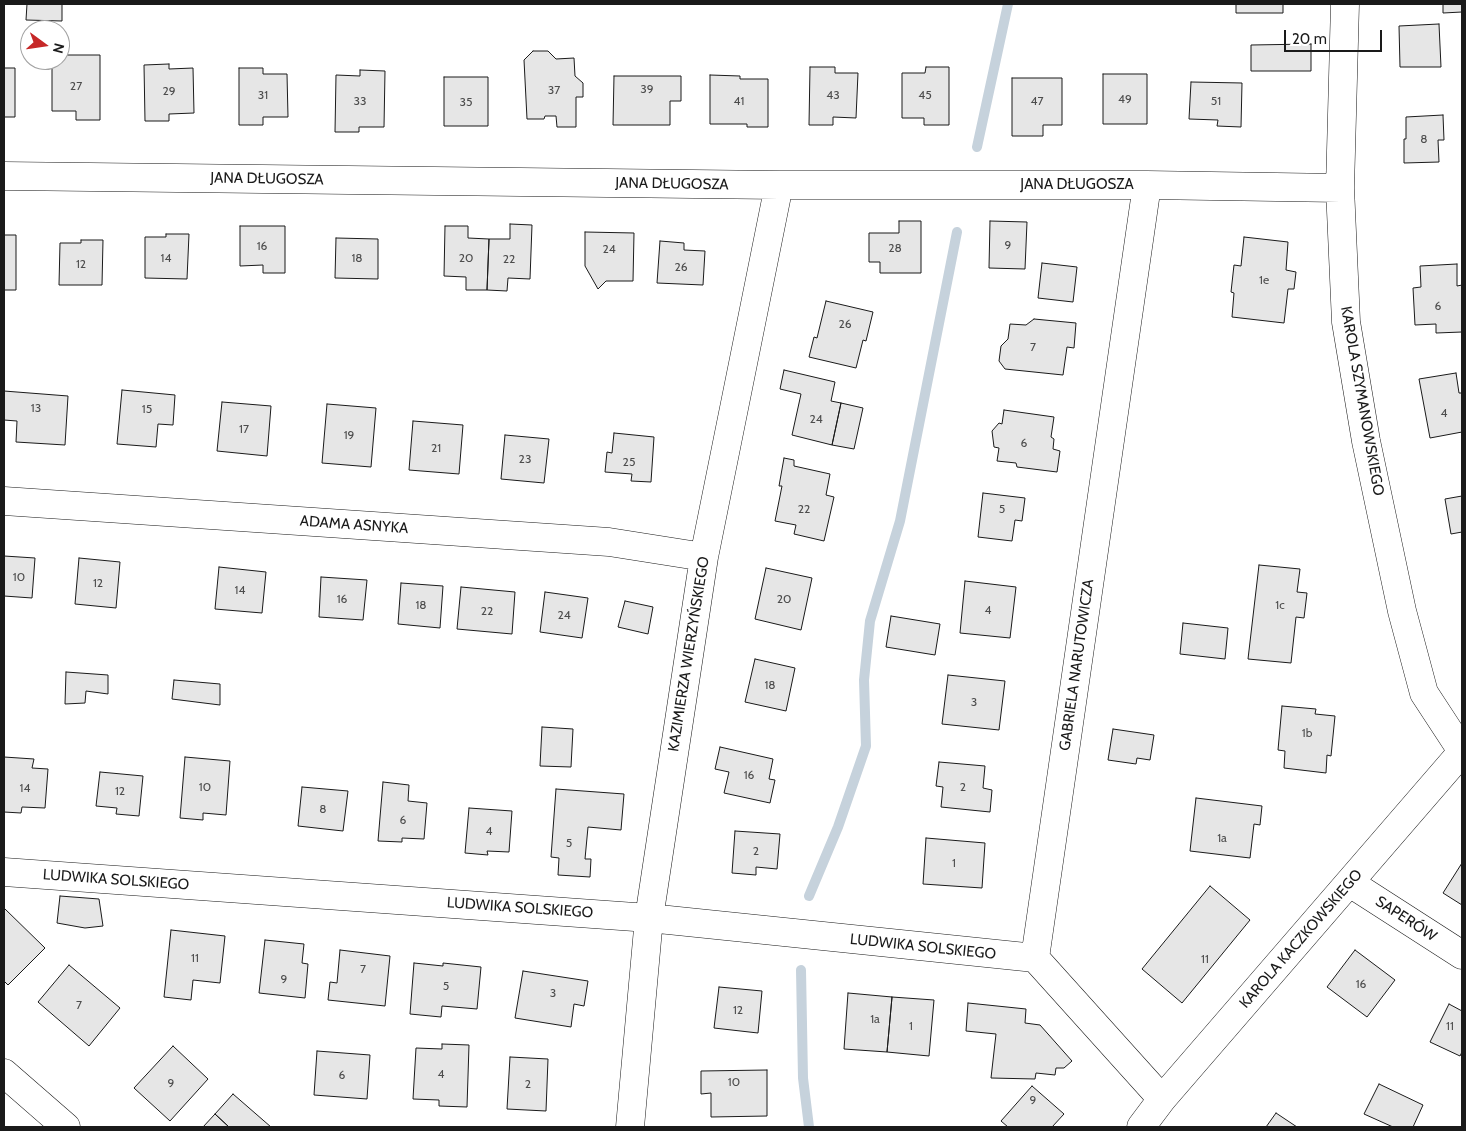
<!DOCTYPE html>
<meta charset="utf-8">
<style>
body{margin:0}
#map{position:relative;width:1466px;height:1131px;overflow:hidden;background:#fff;font-family:Cabin,sans-serif}
canvas{display:block}
.frame{position:absolute;inset:0;border:5px solid #1a1a1a;pointer-events:none}
.north{position:absolute;left:20px;top:20px;width:50px;height:50px;box-sizing:border-box;background:#fff;border:1px solid #a3a3a3;border-radius:50%;rotate:104deg;font-size:14px;font-weight:700;line-height:20px;text-align:center;color:#1a1a1a}
.north::after{content:'';display:block;margin:auto;width:18px;height:22px;background:#c62828;clip-path:polygon(50% 0,100% 100%,50% 72%,0 100%)}
.scale{position:absolute;left:1284px;top:30px;width:98px;height:22px;box-sizing:border-box;border:2px solid #1a1a1a;border-top:0;padding-left:6px;font-size:15px;line-height:18px;white-space:nowrap;color:#1a1a1a;-webkit-text-stroke:4px #fff;paint-order:stroke}
</style>
<div id="map">
<canvas width="1466" height="1131"></canvas>
<div class="frame"></div>
<div class="north">N</div>
<div class="scale">20 m</div>
</div>
<script>
const g = document.querySelector('canvas').getContext('2d');
g.lineJoin = 'round';
function poly(rows) {
  const path = new Path2D();
  for (const r of rows) {
    path.moveTo(r[0], r[1]);
    for (let i = 2; i < r.length; i += 2) path.lineTo(r[i], r[i + 1]);
  }
  return path;
}
function trace(path, color, width, dash) {
  g.strokeStyle = color;
  g.lineWidth = width;
  g.lineCap = dash ? 'butt' : 'round';
  g.setLineDash(dash || []);
  g.stroke(path);
}
function paint(path, color) {
  g.fillStyle = color;
  g.fill(path, 'evenodd');
}
function drawText(font, color, halo, rows, align = 'center') {
  g.font = font + ' Cabin,sans-serif';
  g.lineWidth = 4;
  g.setLineDash([]);
  g.textBaseline = 'middle';
  g.strokeStyle = halo;
  g.fillStyle = color;
  for (const [text, x, y, turn = 0] of rows) {
    g.save();
    g.translate(x, y);
    g.rotate((+turn || 0) * Math.PI / 180);
    g.textAlign = isNaN(turn) ? turn : align;
    if (halo) g.strokeText(text, 0, 0);
    g.fillText(text, 0, 0);
    g.restore();
  }
}
const stream = poly([
 [977,147,1008,4],
 [809,896,838,827,866,746,864,680,870,621,900,521,957,232],
 [801,970,803,1078,809,1127]
]);
const building = poly([
 [27,4,62,4,62,21,26,20,27,4],
 [1236,4,1283,4,1283,13,1236,13,1236,4],
 [1443,4,1462,4,1462,12,1443,13,1443,4],
 [1439,24,1441,67,1400,67,1399,26,1439,24],
 [1311,44,1311,71,1251,71,1251,45,1311,44],
 [533,51,548,51,556,59,574,58,575,76,583,83,583,97,576,97,576,127,557,127,556,116,545,116,544,119,527,119,524,60,533,51],
 [60,55,100,55,100,120,76,120,76,111,52,111,52,60,60,60,60,55],
 [169,64,169,69,193,68,194,113,169,114,169,121,145,121,144,65,169,64],
 [810,67,835,67,835,73,858,73,856,118,833,117,833,125,809,125,810,67],
 [926,67,949,67,949,125,924,125,924,118,902,118,902,73,925,73,926,67],
 [4,68,15,68,15,117,4,117,4,68],
 [239,68,263,68,263,74,287,74,288,117,263,117,263,125,239,125,239,68],
 [360,70,385,71,384,127,359,127,359,132,335,132,336,75,360,76,360,70],
 [1103,74,1147,74,1147,124,1103,124,1103,74],
 [710,75,740,76,740,79,768,79,768,127,747,127,747,124,710,124,710,75],
 [614,76,681,76,681,101,670,101,670,125,613,125,614,76],
 [444,77,488,77,488,126,444,126,444,77],
 [1012,78,1062,78,1062,125,1043,125,1043,136,1012,136,1012,78],
 [1191,82,1242,83,1241,127,1217,126,1218,120,1189,119,1191,82],
 [1443,115,1444,140,1438,140,1439,162,1404,163,1404,139,1406,139,1406,117,1443,115],
 [899,221,921,221,921,273,880,273,880,262,869,262,869,233,899,233,899,221],
 [990,221,1027,222,1025,269,989,268,990,221],
 [510,224,532,225,530,279,508,278,507,291,487,290,489,239,510,239,510,224],
 [240,226,285,226,285,273,263,273,263,265,240,266,240,226],
 [445,226,468,226,468,238,489,239,487,290,466,290,466,277,444,276,445,226],
 [585,232,634,233,633,281,606,281,598,289,585,266,585,232],
 [166,234,189,234,187,279,145,278,145,237,166,237,166,234],
 [4,235,16,235,16,290,4,290,4,235],
 [1244,237,1288,242,1286,270,1296,272,1294,289,1288,289,1284,323,1232,317,1234,293,1231,292,1234,265,1241,266,1244,237],
 [336,238,378,239,378,279,335,278,336,238],
 [81,240,103,240,102,285,59,285,60,243,81,243,81,240],
 [660,241,684,243,684,250,705,251,703,285,657,283,660,241],
 [1042,263,1077,267,1073,302,1038,298,1042,263],
 [1457,264,1457,286,1462,285,1462,332,1436,333,1436,324,1415,325,1413,288,1421,287,1420,266,1457,264],
 [826,301,873,312,866,341,863,340,856,368,809,357,814,337,817,338,826,301],
 [1034,319,1076,323,1074,348,1067,347,1063,375,1005,369,999,361,1001,346,1008,339,1010,324,1026,325,1034,319],
 [784,370,835,382,831,401,841,403,832,445,792,435,801,394,780,389,784,370],
 [1456,373,1459,393,1462,393,1462,432,1430,438,1419,379,1456,373],
 [122,390,175,395,173,425,158,424,156,447,117,444,122,390],
 [4,391,68,396,65,445,16,442,17,421,4,420,4,391],
 [222,402,271,406,267,456,217,451,222,402],
 [841,403,863,408,854,449,832,445,841,403],
 [327,404,376,408,371,467,322,463,327,404],
 [1004,410,1054,417,1051,437,1054,439,1053,449,1060,451,1057,472,1017,467,1016,463,997,461,999,448,994,447,992,431,999,423,1002,424,1004,410],
 [413,421,463,425,459,474,409,470,413,421],
 [614,433,654,437,651,482,631,481,632,474,605,472,607,452,612,453,614,433],
 [505,435,549,439,544,483,501,479,505,435],
 [784,458,794,460,794,466,830,474,826,495,834,497,824,541,794,534,796,525,775,521,782,486,779,486,784,458],
 [983,493,1025,498,1022,521,1015,520,1012,541,978,537,983,493],
 [1462,496,1462,532,1451,534,1445,499,1462,496],
 [4,556,35,558,32,598,4,596,4,556],
 [79,558,120,562,116,608,75,604,79,558],
 [1259,565,1300,569,1297,592,1307,593,1304,618,1296,617,1291,663,1248,659,1259,565],
 [219,567,266,572,262,613,215,609,219,567],
 [766,568,812,578,801,630,755,619,766,568],
 [321,577,367,580,363,620,319,617,321,577],
 [965,581,1016,587,1010,638,960,633,965,581],
 [401,583,443,586,440,628,398,624,401,583],
 [461,587,515,592,512,634,457,629,461,587],
 [545,592,588,598,582,638,540,632,545,592],
 [625,601,653,607,648,634,618,627,625,601],
 [891,616,940,624,935,655,886,647,891,616],
 [1183,623,1228,628,1225,659,1180,654,1183,623],
 [755,659,795,668,786,711,745,702,755,659],
 [66,672,108,675,108,694,86,691,85,703,65,704,66,672],
 [948,675,1005,681,999,730,942,724,948,675],
 [174,680,220,684,220,705,172,699,174,680],
 [1282,706,1316,709,1315,714,1335,716,1331,756,1327,755,1326,773,1284,768,1285,751,1278,750,1282,706],
 [542,727,573,729,571,767,540,766,542,727],
 [1113,729,1154,735,1150,760,1137,758,1136,764,1108,760,1113,729],
 [720,747,773,759,769,779,775,780,770,803,724,793,729,772,715,769,720,747],
 [4,757,34,759,32,768,48,769,45,808,22,807,21,813,4,812,4,757],
 [185,757,230,761,226,815,203,813,203,820,180,818,185,757],
 [939,762,985,766,983,788,992,790,990,812,941,807,943,787,936,786,939,762],
 [100,772,143,776,139,816,116,814,117,808,96,806,100,772],
 [383,782,409,785,408,801,427,803,424,839,402,838,402,842,378,841,383,782],
 [302,787,348,791,343,831,298,826,302,787],
 [556,789,624,794,621,830,588,827,585,859,591,859,590,877,558,875,559,858,551,857,556,789],
 [1196,798,1262,806,1260,825,1254,824,1250,858,1190,851,1196,798],
 [469,808,512,811,509,852,487,851,488,855,465,853,469,808],
 [735,831,780,834,777,869,756,867,756,875,732,873,735,831],
 [926,838,985,843,982,888,923,884,926,838],
 [1462,863,1462,905,1443,893,1462,863],
 [1210,886,1250,920,1182,1003,1142,969,1210,886],
 [60,896,99,899,103,926,85,928,57,923,60,896],
 [4,908,45,948,8,985,4,981,4,908],
 [171,930,225,936,220,983,193,980,191,1000,164,997,171,930],
 [265,940,304,944,302,963,308,964,305,998,259,993,265,940],
 [340,950,390,956,385,1006,328,1000,330,982,337,983,340,950],
 [1355,950,1395,980,1367,1017,1327,987,1355,950],
 [414,963,443,966,443,963,481,967,477,1009,442,1006,441,1017,410,1014,414,963],
 [69,965,120,1008,89,1046,38,1002,69,965],
 [523,971,588,981,584,1006,574,1004,571,1027,515,1018,523,971],
 [719,987,762,991,758,1033,714,1028,719,987],
 [848,993,892,997,887,1052,844,1049,848,993],
 [892,997,934,1000,929,1056,887,1052,892,997],
 [968,1003,1026,1009,1025,1023,1040,1025,1072,1061,1064,1068,1056,1068,1055,1075,1036,1073,1035,1079,991,1078,996,1034,966,1031,968,1003],
 [1449,1004,1462,1011,1462,1052,1460,1056,1430,1042,1449,1004],
 [442,1044,469,1045,467,1107,439,1106,439,1100,413,1099,416,1048,442,1049,442,1044],
 [173,1046,208,1079,170,1121,134,1088,173,1046],
 [317,1051,370,1055,367,1099,314,1095,317,1051],
 [510,1057,548,1059,546,1111,507,1109,510,1057],
 [767,1070,767,1116,711,1117,711,1093,701,1094,701,1071,767,1070],
 [1379,1084,1423,1105,1413,1127,1393,1127,1364,1114,1379,1084],
 [1032,1086,1064,1114,1052,1127,1008,1127,1001,1121,1032,1086],
 [233,1094,271,1127,229,1127,215,1114,233,1094],
 [1276,1113,1297,1127,1266,1127,1276,1113],
 [215,1114,229,1127,203,1127,215,1114]
]);
const minor = poly([
 [1345,4,1340,188,1346,322,1366,441,1402,611,1424,693,1462,751],
 [4,176,779,185,1147,185,1340,188],
 [1147,185,1035,958,1162,1099],
 [4,501,609,542,704,557],
 [4,872,649,918,1035,958],
 [1350,883,1462,955],
 [4,1073,66,1127],
 [630,1127,649,918,704,557,779,185],
 [1141,1127,1162,1099,1462,752]
]);
const numberNames = [
 ["27",76,86],
 ["39",647,89],
 ["37",554,90],
 ["29",169,91],
 ["31",263,95],
 ["43",833,95],
 ["45",925,95],
 ["49",1125,99],
 ["33",360,101],
 ["41",739,101],
 ["47",1037,101],
 ["51",1216,101],
 ["35",466,102],
 ["8",1424,139],
 ["9",1008,245],
 ["16",262,246],
 ["28",895,248],
 ["24",609,249],
 ["14",166,258],
 ["18",357,258],
 ["20",466,258],
 ["22",509,259],
 ["12",81,264],
 ["26",681,267],
 ["1e",1264,280],
 ["6",1438,306],
 ["26",845,324],
 ["7",1033,347],
 ["13",36,408],
 ["15",147,409],
 ["4",1444,413],
 ["24",816,419],
 ["17",244,429],
 ["19",349,435],
 ["6",1024,443],
 ["21",436,448],
 ["23",525,459],
 ["25",629,462],
 ["22",804,509],
 ["5",1002,509],
 ["10",19,577],
 ["12",98,583],
 ["14",240,590],
 ["16",342,599],
 ["20",784,599],
 ["18",421,605],
 ["1c",1280,605],
 ["4",988,610],
 ["22",487,611],
 ["24",564,615],
 ["18",770,685],
 ["3",974,702],
 ["1b",1307,733],
 ["16",749,775],
 ["10",205,787],
 ["2",963,787],
 ["14",25,788],
 ["12",120,791],
 ["8",323,809],
 ["6",403,820],
 ["4",489,831],
 ["1a",1222,838],
 ["5",569,843],
 ["2",756,851],
 ["1",954,863],
 ["11",195,958],
 ["11",1205,959],
 ["7",363,969],
 ["9",284,979],
 ["16",1361,984],
 ["5",446,986],
 ["3",553,993],
 ["7",79,1005],
 ["12",738,1010],
 ["1a",875,1019],
 ["1",911,1026],
 ["11",1450,1026],
 ["4",441,1074],
 ["6",342,1075],
 ["10",734,1082],
 ["9",171,1083],
 ["2",528,1084],
 ["9",1033,1100]
];
const streetNames = [
 ["JANA DŁUGOSZA",267,179,1],
 ["JANA DŁUGOSZA",672,184,1],
 ["JANA DŁUGOSZA",1077,185],
 ["KAROLA SZYMANOWSKIEGO",1362,401,80],
 ["ADAMA ASNYKA",354,525,4],
 ["KAZIMIERZA WIERZYŃSKIEGO",689,654,-81],
 ["GABRIELA NARUTOWICZA",1077,665,-82],
 ["LUDWIKA SOLSKIEGO",116,880,4],
 ["LUDWIKA SOLSKIEGO",520,908,4],
 ["SAPERÓW",1406,919,33],
 ["KAROLA KACZKOWSKIEGO",1301,939,-49],
 ["LUDWIKA SOLSKIEGO",923,947,6]
];
trace(stream, '#c6d2dc', 10);
paint(building, '#e6e6e6');
trace(building, '#1a1a1a', 1);
trace(minor, '#1a1a1a', 29);
trace(minor, '#fff', 28);
drawText('12px', '#4d4d4d', null, numberNames);
drawText('15px', '#1a1a1a', '#fff', streetNames);
</script>
